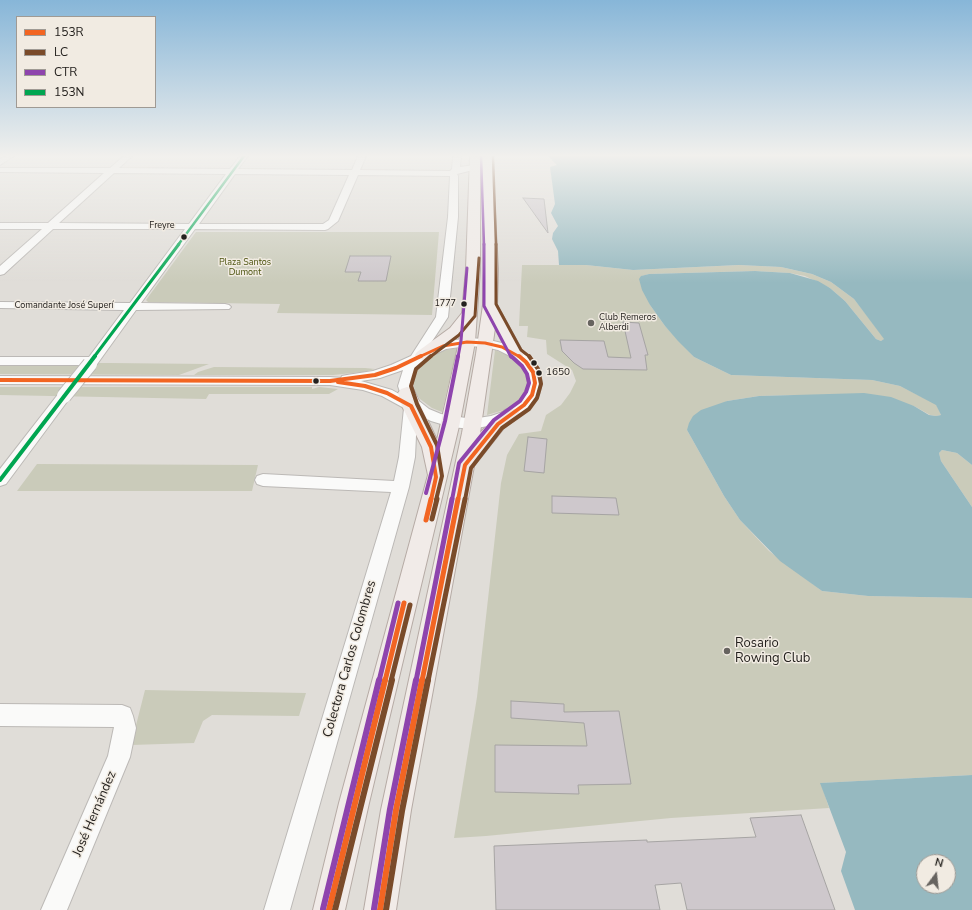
<!DOCTYPE html>
<meta charset="utf-8">
<style>
body{margin:0}
#map{position:relative;width:972px;height:910px;overflow:hidden;background:#e0ddd8;font-family:"Nunito Sans",sans-serif}
canvas{display:block}
.legend{position:absolute;left:16px;top:16px;width:140px;height:92px;box-sizing:border-box;background:#f1ebe2;border:1px solid #9f9a94;margin:0;padding:5px 7px;list-style:none;font-size:12px;color:#24211e}
.legend li{display:flex;align-items:center;gap:8px;height:20px}
.legend b{width:20px;border:1px solid #9f9a94}
.north{position:absolute;left:916px;top:854px;width:40px;height:40px;box-sizing:border-box;background:#f1ebe2;border:1px solid #9f9a94;border-radius:50%;rotate:15deg;font-size:11px;font-weight:700;line-height:16px;text-align:center;color:#24211e}
.north::after{content:'';display:block;margin:auto;width:14px;height:18px;background:#66635f;clip-path:polygon(50% 0,100% 100%,50% 72%,0 100%)}
</style>
<div id="map">
<canvas width="972" height="910"></canvas>
<ul class="legend">
<li><b style="height:5px;background:#f26522"></b>153R</li>
<li><b style="height:5px;background:#7a4b2a"></b>LC</li>
<li><b style="height:5px;background:#8e44ad"></b>CTR</li>
<li><b style="height:5px;background:#00a651"></b>153N</li>
</ul>
<div class="north">N</div>
</div>
<script>
const g = document.querySelector('canvas').getContext('2d');
g.lineJoin = 'round';
function paint(path, color) {
  g.fillStyle = color;
  g.fill(path, 'evenodd');
}
function poly(rows) {
  const path = new Path2D();
  for (const r of rows) {
    path.moveTo(r[0], r[1]);
    for (let i = 2; i < r.length; i += 2) path.lineTo(r[i], r[i + 1]);
  }
  return path;
}
function trace(path, color, width, dash) {
  g.strokeStyle = color;
  g.lineWidth = width;
  g.lineCap = dash ? 'butt' : 'round';
  g.setLineDash(dash || []);
  g.stroke(path);
}
function drawText(font, color, halo, rows, align = 'center') {
  g.font = font + ' "Nunito Sans",sans-serif';
  g.lineWidth = 3;
  g.setLineDash([]);
  g.textBaseline = 'middle';
  g.strokeStyle = halo;
  g.fillStyle = color;
  for (const [text, x, y, turn = 0] of rows) {
    g.save();
    g.translate(x, y);
    g.rotate((+turn || 0) * Math.PI / 180);
    g.textAlign = isNaN(turn) ? turn : align;
    if (halo) g.strokeText(text, 0, 0);
    g.fillText(text, 0, 0);
    g.restore();
  }
}
const green = poly([
 [196,232,439,232,432,315,277,313,280,304,148,302,146,300],
 [522,265,586,265,633,270,739,265,781,267,812,274,831,282,854,299,885,339,881,341,876,339,845,301,830,288,805,276,790,273,755,271,649,274,642,276,650,305,665,326,694,357,731,375,872,380,900,386,936,404,941,415,936,416,930,415,914,406,793,395,759,396,727,401,687,430,724,496,740,520,769,551,822,591,868,596,972,598,972,775,821,783,829,808,671,818,486,836,454,838,477,697,501,483,507,455,519,434,541,431,546,415,561,405,570,393,576,381,572,370,547,354,546,340,527,337,528,326,519,326],
 [457,348,442,412,432,408,420,399,415,392,413,381,416,370,424,361,441,351],
 [495,350,509,356,520,364,527,373,528,384,524,395,514,405,504,410,487,415],
 [0,363,110,363,209,364,179,375,0,374],
 [214,367,365,368,375,369,363,372,333,375,194,375,198,372],
 [0,387,312,387,312,389,319,387,338,389,329,394,209,394,206,399,0,395],
 [942,450,957,453,972,465,972,507,941,461,939,453],
 [37,464,258,465,252,491,17,491],
 [145,690,306,693,299,716,212,715,203,721,194,743,131,745]
]);
const water = poly([
 [548,156,972,156,972,465,957,453,942,450,939,453,941,461,972,507,972,598,868,596,822,591,780,561,740,520,724,496,687,430,689,423,693,416,701,410,727,401,759,396,864,393,891,397,914,406,929,415,936,416,941,415,936,405,900,386,872,380,731,375,694,357,678,341,665,326,650,305,642,290,639,279,641,276,649,274,755,271,790,273,818,281,830,288,845,301,876,339,881,341,884,339,854,299,831,282,812,274,781,267,739,265,633,270,586,265,559,265,558,251,552,239,553,233,558,226,551,213,555,204,550,167,557,165],
 [972,775,972,910,855,910,841,871,846,852,820,783],
 [924,862,948,862,948,886,924,886]
]);
const building = poly([
 [523,198,544,199,548,233,523,198],
 [350,256,391,256,386,281,358,281,361,272,345,272,350,256],
 [623,322,639,323,648,355,645,355,647,370,583,369,574,363,562,351,560,340,604,341,608,357,631,358,623,322],
 [528,437,547,439,544,473,524,471,528,437],
 [552,496,616,498,619,515,552,513,552,496],
 [511,701,564,704,564,712,619,711,631,784,578,785,579,794,495,792,495,745,587,746,584,723,511,718,511,701],
 [801,815,835,910,687,910,681,883,655,885,660,910,496,910,494,846,647,840,647,842,756,837,750,818,801,815]
]);
const minor = poly([
 [5,156,14,156,0,165,0,159,5,156],
 [124,156,132,156,119,168,230,169,240,156,248,156,238,169,352,170,358,156,366,156,360,170,450,171,452,169,453,156,461,156,460,167,474,165,478,167,477,169,457,174,458,176,458,217,448,317,427,349,439,343,467,338,485,339,506,344,520,351,531,359,540,372,542,383,539,395,529,408,516,417,498,424,472,429,451,427,431,421,417,414,415,457,409,487,290,910,264,910,391,492,263,486,257,484,255,480,257,476,263,474,394,481,399,457,404,408,382,396,363,390,330,385,0,384,0,376,330,377,341,378,342,376,347,375,373,371,391,365,411,356,436,317,448,217,450,176,358,175,338,221,328,229,325,230,195,229,141,303,225,304,229,305,231,307,229,309,136,310,95,367,90,368,84,365,0,365,0,357,89,357,124,310,0,308,0,302,130,303,185,229,53,229,4,274,0,275,0,266,42,229,0,229,0,223,48,223,104,173,0,172,0,168,110,168,124,156],
 [114,173,226,174,189,224,59,223,114,173],
 [235,174,349,175,329,220,323,224,199,224,235,174],
 [467,346,485,347,498,350,512,357,521,365,527,372,528,383,525,394,519,402,506,411,491,416,472,419,441,414,429,409,419,401,412,386,417,368,427,358,446,349,467,346],
 [403,370,398,386,401,395,392,390,361,381,380,378,403,370],
 [64,392,69,393,71,396,69,399,6,484,0,486,0,469,59,393,64,392],
 [0,704,122,705,130,708,133,716,136,728,130,757,67,910,41,910,108,756,114,727,0,726,0,704]
]);
const major = poly([
 [470,156,480,156,480,269,475,342,460,422,369,803,345,910,313,910,339,803,428,475,422,447,402,406,398,393,401,389,407,387,413,389,437,440,459,342,460,335,429,358,423,360,417,358,415,355,417,352,450,328,462,313,466,269,470,156],
 [482,156,492,156,498,269,497,305,524,354,522,357,516,359,510,357,495,328,480,433,492,420,505,410,511,408,517,410,520,414,517,418,504,428,474,466,411,810,396,910,364,910,381,810,462,433,476,354,483,305,484,269,482,156]
]);
const minorBridge = poly([
 [64,396,90,364]
]);
const bus1Far3 = poly([
 [419,357,443,346,467,342,485,343,502,347,520,357]
]);
const bus1Far2 = poly([
 [0,380,330,381,375,375,396,368,421,356],
 [338,382,365,386,387,393,411,406,431,447,436,477,431,500],
 [458,500,465,465,498,424,524,405,532,395,535,383,533,372,526,362,519,356]
]);
const bus1Far1 = poly([
 [426,520,431,499],
 [385,681,404,603],
 [422,681,458,499]
]);
const bus1 = poly([
 [329,910,385,680],
 [380,910,396,810,422,680]
]);
const bus2Far4 = poly([
 [493,156,496,245]
]);
const bus2Far3 = poly([
 [496,244,496,304,521,350,530,357],
 [430,357,459,335,475,316,479,258]
]);
const bus2Far2 = poly([
 [431,356,416,369,411,386,417,404,437,445,442,476,436,500],
 [465,500,471,468,502,428,529,409,537,398,541,384,538,369,529,356]
]);
const bus2Far1 = poly([
 [432,519,437,499],
 [391,681,410,605],
 [428,681,465,499]
]);
const bus2 = poly([
 [335,910,392,680],
 [386,910,402,811,428,680]
]);
const bus3Far4 = poly([
 [481,156,484,245]
]);
const bus3Far3 = poly([
 [484,244,484,306,511,357],
 [458,357,461,341,467,268]
]);
const bus3Far2 = poly([
 [426,493,445,421,458,356],
 [452,500,459,463,494,420,520,401,526,392,529,383,527,374,522,366,511,356]
]);
const bus3Far1 = poly([
 [379,681,398,603],
 [416,681,452,499]
]);
const bus3 = poly([
 [323,909,379,680],
 [374,909,390,809,416,680]
]);
const bus4Far2 = poly([
 [178,245,244,156]
]);
const bus4Far1 = poly([
 [94,357,179,244]
]);
const bus4 = poly([
 [0,480,95,356]
]);
const markers = [
 [184,237,3.5,"#24211e"],
 [464,304,3.5,"#24211e"],
 [591,323,4,"#66635f"],
 [534,363,3.5,"#24211e"],
 [539,373,3.5,"#24211e"],
 [316,381,3.5,"#24211e"],
 [727,651,4,"#66635f"]
];
const farStreetnames = [
 ["Freyre",162,226],
 ["Comandante José Superí",64,306]
];
const farParknames = [
 ["Plaza Santos",245,263],
 ["Dumont",245,273]
];
const farBusnames = [
 ["1777",456,304]
];
const farPoinames = [
 ["Club Remeros",599,318],
 ["Alberdi",599,328]
];
const busNames = [
 ["1650",546,373]
];
const nearPoinames = [
 ["Rosario",735,644],
 ["Rowing Club",735,659]
];
const nearStreetnames = [
 ["Colectora Carlos Colombres",350,659,-74],
 ["José Hernández",95,814,-67]
];
paint(green, '#cacbba');
paint(water, '#96b9c0');
paint(building, '#cec8cc');
trace(building, '#a6a4a3', 1);
trace(minor, '#bcb9b6', 2);
trace(major, '#b6aba5', 2);
paint(minor, '#fafaf9');
paint(major, '#f1ebe8');
trace(minorBridge, '#bcb9b6', 16, []);
trace(minorBridge, '#fafaf9', 14);
trace(bus1Far3, '#f26522', 3);
trace(bus1Far2, '#f26522', 4);
trace(bus1Far1, '#f26522', 5);
trace(bus1, '#f26522', 6);
trace(bus2Far4, '#7a4b2a', 2.5);
trace(bus2Far3, '#7a4b2a', 3);
trace(bus2Far2, '#7a4b2a', 4);
trace(bus2Far1, '#7a4b2a', 5);
trace(bus2, '#7a4b2a', 6);
trace(bus3Far4, '#8e44ad', 2.5);
trace(bus3Far3, '#8e44ad', 3);
trace(bus3Far2, '#8e44ad', 4);
trace(bus3Far1, '#8e44ad', 5);
trace(bus3, '#8e44ad', 6);
trace(bus4Far2, '#00a651', 2.5);
trace(bus4Far1, '#00a651', 3);
trace(bus4, '#00a651', 4);
const sky = g.createLinearGradient(0, 0, 0, 283);
sky.addColorStop(0, '#87b6d8');
sky.addColorStop(0.55, '#f1f0ed');
sky.addColorStop(1, '#f1f0ed00');
g.fillStyle = sky;
g.fillRect(0, 0, 972, 283);
for (const [x, y, r, color] of markers) {
  const dot = new Path2D();
  dot.arc(x, y, r, 0, 2 * Math.PI);
  g.fillStyle = color;
  g.fill(dot);
  trace(dot, '#f1ebe2', 1.5);
}
drawText('9px', '#24211e', '#f1ebe2', farStreetnames);
drawText('9px', '#4c530f', '#f1ebe2', farParknames);
drawText('9px', '#24211e', '#f1ebe2', farBusnames, 'right');
drawText('9px', '#24211e', '#f1ebe2', farPoinames, 'left');
drawText('10px', '#24211e', '#f1ebe2', busNames, 'left');
drawText('13px', '#24211e', '#f1ebe2', nearPoinames, 'left');
drawText('13px', '#24211e', '#f1ebe2', nearStreetnames);
</script>
